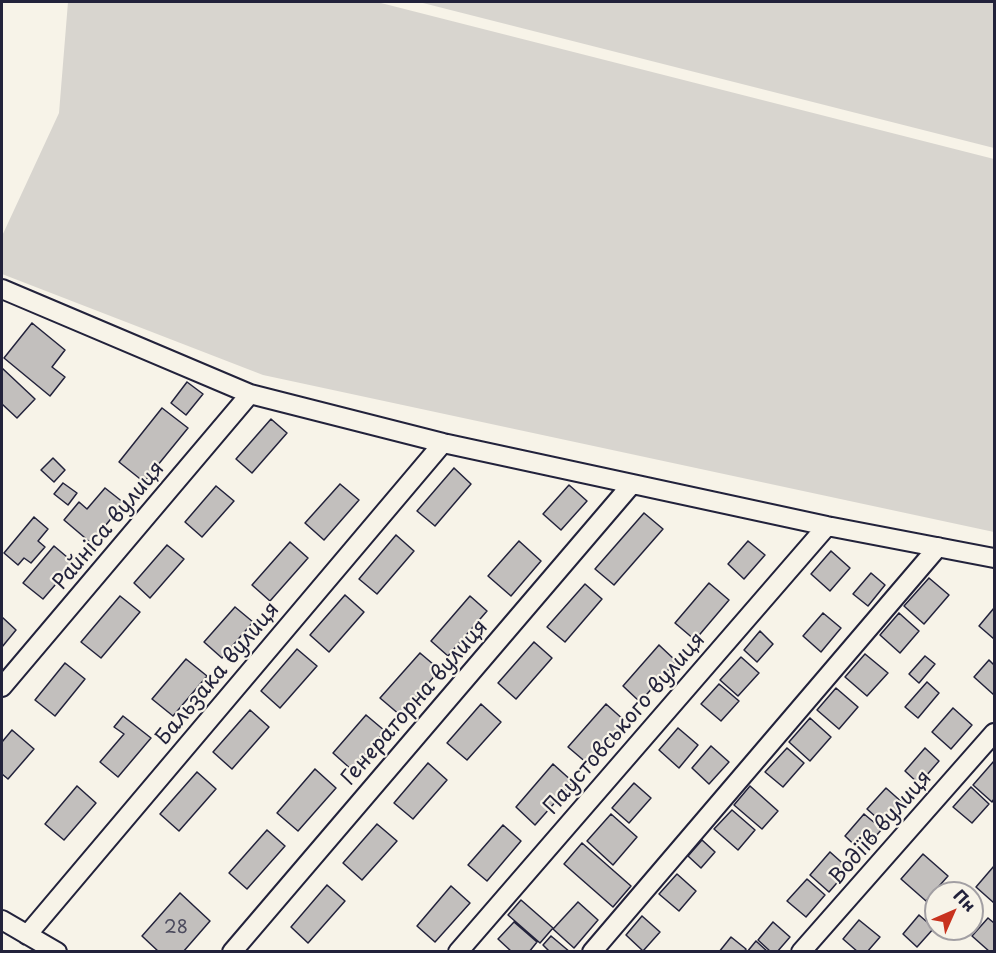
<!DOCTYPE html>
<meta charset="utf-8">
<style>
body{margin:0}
#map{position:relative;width:996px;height:953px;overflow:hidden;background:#f7f3e8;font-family:"Playpen Sans",sans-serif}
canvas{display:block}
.frame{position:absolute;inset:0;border:3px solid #22223b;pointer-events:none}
.north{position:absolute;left:924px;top:881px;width:60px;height:60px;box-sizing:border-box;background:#f7f3e8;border:2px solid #a29fa3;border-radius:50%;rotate:45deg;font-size:16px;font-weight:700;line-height:24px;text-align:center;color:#22223b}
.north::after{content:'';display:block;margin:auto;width:21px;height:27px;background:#c8321e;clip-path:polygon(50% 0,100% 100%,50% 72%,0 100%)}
</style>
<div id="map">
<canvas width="996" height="953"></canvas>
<div class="frame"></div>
<div class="north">Пн</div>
</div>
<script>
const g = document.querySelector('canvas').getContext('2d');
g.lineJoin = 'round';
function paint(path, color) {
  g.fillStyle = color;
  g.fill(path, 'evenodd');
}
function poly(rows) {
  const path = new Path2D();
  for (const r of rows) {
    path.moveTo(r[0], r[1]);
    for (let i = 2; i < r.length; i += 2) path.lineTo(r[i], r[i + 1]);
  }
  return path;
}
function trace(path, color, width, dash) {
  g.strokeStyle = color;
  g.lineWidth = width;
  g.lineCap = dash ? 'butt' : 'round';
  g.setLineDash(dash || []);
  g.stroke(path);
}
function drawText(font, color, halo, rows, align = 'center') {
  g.font = font + ' "Playpen Sans",sans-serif';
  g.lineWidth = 4.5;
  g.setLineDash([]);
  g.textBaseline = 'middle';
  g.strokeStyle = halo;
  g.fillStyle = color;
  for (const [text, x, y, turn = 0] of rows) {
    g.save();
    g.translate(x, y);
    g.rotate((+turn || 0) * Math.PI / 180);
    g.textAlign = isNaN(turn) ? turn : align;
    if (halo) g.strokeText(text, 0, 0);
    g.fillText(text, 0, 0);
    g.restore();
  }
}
const green = poly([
 [68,2,377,2,994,159,994,532,263,375,2,274,2,236,59,113],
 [419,2,994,2,994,148]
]);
const building = poly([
 [32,323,65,350,52,367,65,377,50,396,4,358,32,323],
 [2,368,35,399,17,418,2,404,2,368],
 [187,382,203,394,186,415,171,403,187,382],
 [162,408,188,428,144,482,119,462,162,408],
 [271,419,287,433,252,473,236,459,271,419],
 [53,458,65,470,54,482,41,470,53,458],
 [454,468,471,484,435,526,417,511,454,468],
 [63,483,77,493,68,505,54,494,63,483],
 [340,484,359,500,324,540,305,523,340,484],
 [569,485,587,501,561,530,543,514,569,485],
 [216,486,234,501,202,537,185,522,216,486],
 [105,488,124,503,91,543,64,520,79,502,87,509,105,488],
 [644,513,663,529,614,585,595,569,644,513],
 [34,517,48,529,38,541,45,547,31,563,24,558,18,565,4,553,34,517],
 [396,535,414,551,377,594,359,579,396,535],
 [519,541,541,561,511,596,488,576,519,541],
 [748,541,765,555,744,579,728,564,748,541],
 [290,542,308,558,270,601,252,585,290,542],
 [167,545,184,559,150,598,134,583,167,545],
 [54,546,74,563,43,599,23,583,54,546],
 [831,551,850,568,830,591,811,574,831,551],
 [871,573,885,585,868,606,853,594,871,573],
 [929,578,949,595,924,624,904,606,929,578],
 [709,583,729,600,695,640,675,623,709,583],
 [585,584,602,599,565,642,547,627,585,584],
 [345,595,364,612,329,652,310,635,345,595],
 [120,596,140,612,101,658,81,642,120,596],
 [470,596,487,611,448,656,431,641,470,596],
 [235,607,253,622,222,658,204,642,235,607],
 [994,608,994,639,979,626,994,608],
 [823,613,841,628,821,652,803,636,823,613],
 [899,613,919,631,900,653,880,635,899,613],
 [2,617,16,630,2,647,2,617],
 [760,631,773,644,757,662,744,650,760,631],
 [534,642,552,658,516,699,498,683,534,642],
 [659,645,676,661,640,702,623,686,659,645],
 [297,649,317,666,280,708,261,691,297,649],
 [420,653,440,670,400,715,380,698,420,653],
 [865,654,888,673,867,696,845,677,865,654],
 [925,656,935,664,919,683,909,674,925,656],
 [741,657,759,673,738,696,720,680,741,657],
 [186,659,207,676,173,716,152,699,186,659],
 [989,660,994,665,994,695,974,677,989,660],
 [65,663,85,679,55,716,35,700,65,663],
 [927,682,939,693,918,718,905,707,927,682],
 [719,684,739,701,721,721,701,704,719,684],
 [836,688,858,707,839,729,817,710,836,688],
 [481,704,501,722,467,760,447,743,481,704],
 [606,704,625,721,588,764,568,747,606,704],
 [953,708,972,725,951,749,932,732,953,708],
 [250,710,269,727,232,769,213,752,250,710],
 [366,715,385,731,352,770,333,753,366,715],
 [123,716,151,738,118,777,100,762,124,734,114,727,123,716],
 [810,718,831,737,810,761,789,742,810,718],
 [678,728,698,745,679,768,659,750,678,728],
 [12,730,34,749,8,779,2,774,2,742,12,730],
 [711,746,729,762,709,784,692,768,711,746],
 [787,748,804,763,783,787,765,772,787,748],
 [925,748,939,761,919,784,905,771,925,748],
 [994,761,994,799,992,802,973,785,994,761],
 [428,763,447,780,413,819,394,803,428,763],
 [553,764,573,782,535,825,516,807,553,764],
 [315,769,336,788,298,831,277,813,315,769],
 [197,772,216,789,179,831,160,814,197,772],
 [634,783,651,798,629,823,612,808,634,783],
 [77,786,96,803,64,840,45,824,77,786],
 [750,786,778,811,762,829,734,805,750,786],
 [971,787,989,804,972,823,953,807,971,787],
 [886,788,904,804,885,825,867,809,886,788],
 [732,810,755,830,738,850,714,829,732,810],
 [611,814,637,837,613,865,587,841,611,814],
 [864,814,882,829,862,852,845,836,864,814],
 [377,824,397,841,362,880,343,863,377,824],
 [503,825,521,841,487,881,468,865,503,825],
 [267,830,285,846,247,889,229,873,267,830],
 [702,840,715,852,701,868,688,856,702,840],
 [582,843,631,886,613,907,564,864,582,843],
 [830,852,849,869,829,892,810,875,830,852],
 [923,854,948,876,926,901,901,879,923,854],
 [994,866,994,903,976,887,994,866],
 [677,874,696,891,679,911,659,894,677,874],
 [807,879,825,895,806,917,787,901,807,879],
 [327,885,345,901,308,943,291,927,327,885],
 [451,886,470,903,435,942,417,926,451,886],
 [180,893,210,921,183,952,159,952,142,936,180,893],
 [521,900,553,928,540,943,508,915,521,900],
 [578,902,598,920,574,948,553,929,578,902],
 [919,915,934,928,917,947,903,934,919,915],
 [642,916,660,932,643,951,626,935,642,916],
 [988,918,994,923,994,952,990,952,972,936,988,918],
 [859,920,880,937,867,952,858,952,843,939,859,920],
 [514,922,537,942,529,952,512,952,498,939,514,922],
 [773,922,790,937,777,952,771,952,758,940,773,922],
 [551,936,570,952,550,952,543,945,551,936],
 [731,937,746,949,744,952,719,952,731,937],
 [756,941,768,952,747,952,756,941]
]);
const minor = poly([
 [2,289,250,394,443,443,827,526,994,558],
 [2,687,250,394],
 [2,920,57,952],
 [27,935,443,443],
 [232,952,632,484],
 [458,952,827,526],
 [592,952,938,547],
 [801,952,994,733]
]);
const numberNames = [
 ["28",176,928]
];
const streetNames = [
 ["Райніса вулиця",109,526,-50],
 ["Бальзака вулиця",218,674,-50],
 ["Генераторна вулиця",415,703,-49],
 ["Паустовського вулиця",625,724,-49],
 ["Водіїв вулиця",881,828,-49]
];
paint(green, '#d8d5cf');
paint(building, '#c2bfbd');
trace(building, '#22223b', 1.5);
trace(minor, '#22223b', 22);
trace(minor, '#f7f3e8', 18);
drawText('18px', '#4a495c', null, numberNames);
drawText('21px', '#22223b', '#f7f3e8', streetNames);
</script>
